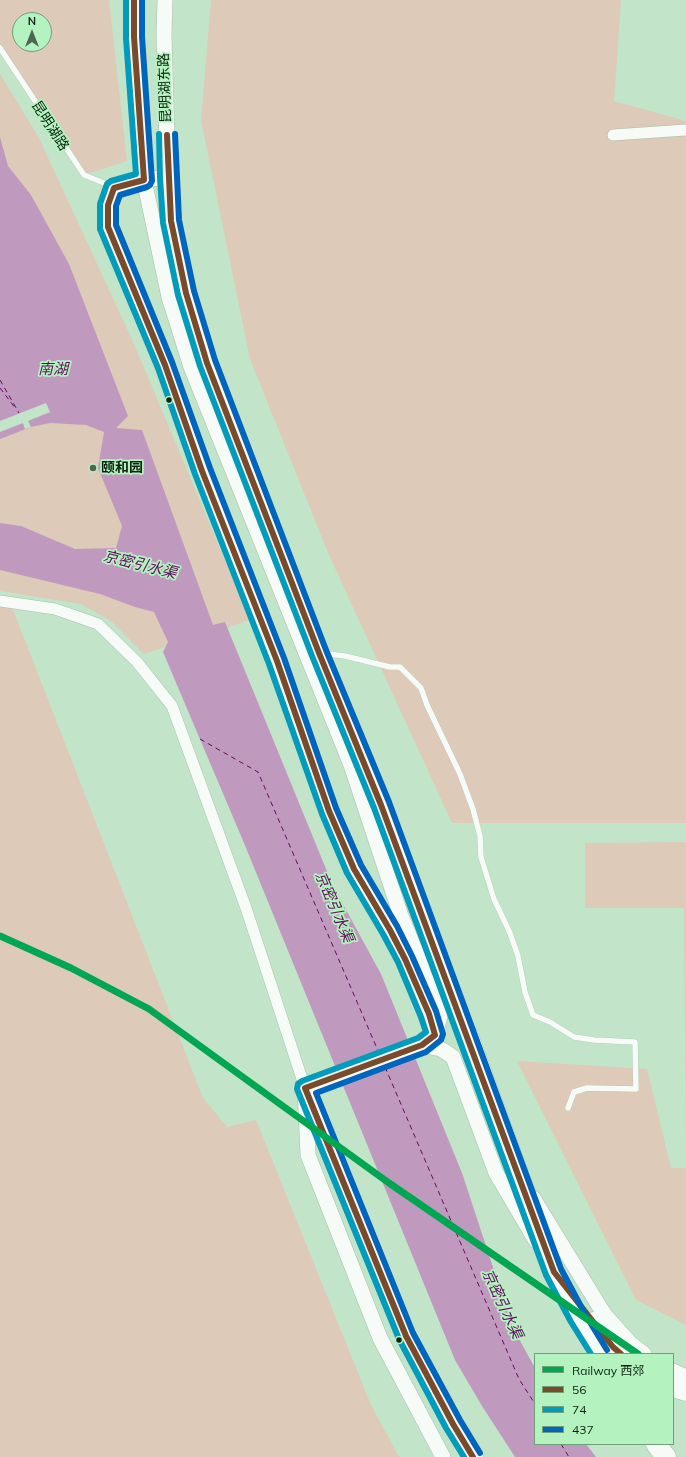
<!DOCTYPE html>
<meta charset="utf-8">
<style>
body{margin:0}
#map{position:relative;width:686px;height:1457px;overflow:hidden;background:#c2e4c8;font-family:Mulish,"Noto Sans SC",sans-serif}
canvas{display:block}
.legend{position:absolute;left:534px;top:1353px;width:140px;height:92px;box-sizing:border-box;background:#b4f2bf;border:1px solid #709f79;margin:0;padding:5px 7px;list-style:none;font-size:12px;color:#0b2311}
.legend li{display:flex;align-items:center;gap:8px;height:20px}
.legend b{width:20px;border:1px solid #709f79}
.north{position:absolute;left:12px;top:12px;width:40px;height:40px;box-sizing:border-box;background:#b4f2bf;border:1px solid #709f79;border-radius:50%;rotate:0deg;font-size:11px;font-weight:700;line-height:16px;text-align:center;color:#0b2311}
.north::after{content:'';display:block;margin:auto;width:14px;height:18px;background:#4b6751;clip-path:polygon(50% 0,100% 100%,50% 72%,0 100%)}
</style>
<div id="map">
<canvas width="686" height="1457"></canvas>
<ul class="legend">
<li><b style="height:5px;background:#00a651"></b>Railway 西郊</li>
<li><b style="height:5px;background:#7a4b2a"></b>56</li>
<li><b style="height:5px;background:#019cbb"></b>74</li>
<li><b style="height:5px;background:#0065bd"></b>437</li>
</ul>
<div class="north">N</div>
</div>
<script>
const g = document.querySelector('canvas').getContext('2d');
g.lineJoin = 'round';
function paint(path, color) {
  g.fillStyle = color;
  g.fill(path, 'evenodd');
}
function poly(rows) {
  const path = new Path2D();
  for (const r of rows) {
    path.moveTo(r[0], r[1]);
    for (let i = 2; i < r.length; i += 2) path.lineTo(r[i], r[i + 1]);
  }
  return path;
}
function trace(path, color, width, dash) {
  g.strokeStyle = color;
  g.lineWidth = width;
  g.lineCap = dash ? 'butt' : 'round';
  g.setLineDash(dash || []);
  g.stroke(path);
}
function drawText(font, color, halo, rows, align = 'center') {
  g.font = font + ' Mulish,"Noto Sans SC",sans-serif';
  g.lineWidth = 3.5;
  g.setLineDash([]);
  g.textBaseline = 'middle';
  g.strokeStyle = halo;
  g.fillStyle = color;
  for (const [text, x, y, turn = 0] of rows) {
    g.save();
    g.translate(x, y);
    g.rotate((+turn || 0) * Math.PI / 180);
    g.textAlign = isNaN(turn) ? turn : align;
    if (halo) g.strokeText(text, 0, 0);
    g.fillText(text, 0, 0);
    g.restore();
  }
}
const green = poly([
 [0,0,109,0,127,161,84,175,0,48],
 [20,20,44,20,44,44,20,44],
 [211,0,621,0,614,101,686,121,686,823,452,823,329,555,250,359,201,120],
 [0,74,39,138,134,344,250,620,144,654,111,621,81,604,0,591],
 [0,606,12,607,203,1098,227,1127,256,1120,371,1405,399,1457,0,1457],
 [686,842,686,1155,684,908,585,908,585,843],
 [517,1061,647,1069,671,1168,686,1168,686,1325,636,1300]
]);
const water = poly([
 [0,137,8,166,31,195,69,264,128,416,116,428,142,430,213,625,225,622,333,886,381,974,462,1173,513,1328,535,1368,535,1444,586,1444,596,1457,515,1457,482,1406,455,1360,244,843,163,652,168,642,154,612,135,607,100,594,0,570,0,523,21,526,75,549,116,548,122,526,98,468,104,432,86,425,50,423,31,427,0,439]
]);
const pier = poly([
 [46,403,50,412,28,421,31,427,25,429,23,423,0,432,0,421]
]);
const ferry = poly([
 [0,380,19,413],
 [0,388,16,409],
 [200,739,258,772,379,1053],
 [385,1067,519,1379,535,1404],
 [561,1444,569,1457]
]);
const lane = poly([
 [0,48,84,175,114,187],
 [320,653,345,656,390,667,400,667,421,688,427,705,460,774,473,809,480,836,481,857,494,899,510,933,518,956,525,992,533,1015,550,1022,574,1037,594,1040,635,1042,636,1089,587,1088,574,1092,568,1108]
]);
const street = poly([
 [613,135,686,130],
 [0,601,55,609,98,624,137,662,172,706,246,908,305,1088]
]);
const secondary = poly([
 [134,0,134,37,144,180,169,297,191,367,351,765,401,916,441,1012,435,1035,422,1045,305,1088,308,1155,380,1338,443,1457],
 [165,0,164,35,168,177,171,221,186,293,207,363,319,653,381,805,468,1035],
 [168,177,144,180,114,188,108,205,108,227,165,365,202,471,277,661,329,811,354,869,390,930,405,959,429,1014,435,1035],
 [422,1045,441,1049,453,1057,496,1173,536,1241],
 [533,1198,604,1314,631,1344,644,1354],
 [673,1371,686,1377]
]);
const highway = poly([
 [468,1035,554,1272,578,1318,600,1354],
 [305,1088,406,1336,453,1424,473,1457],
 [594,1322,613,1347,621,1354],
 [673,1387,686,1391],
 [656,1444,666,1457]
]);
const bus1 = poly([
 [134,0,134,37,144,180,114,188,108,205,108,227,165,365,202,471,277,661,329,811,354,869,390,930,405,959,429,1014,435,1035,422,1045,305,1088,406,1336,453,1424,473,1457],
 [167,135,171,221,186,293,207,363,319,653,381,805,554,1272,613,1347,621,1354]
]);
const bus2 = poly([
 [126,0,126,38,136,174,111,181,107,184,100,204,100,229,158,368,195,474,269,664,322,814,347,873,383,934,398,962,421,1017,426,1032,418,1038,302,1081,298,1084,297,1089,399,1339,446,1428,464,1457],
 [159,134,160,178,163,223,178,295,200,366,312,656,374,808,546,1275,571,1322,591,1354]
]);
const bus3 = poly([
 [142,0,142,37,152,181,150,185,147,187,120,195,116,206,116,225,172,362,210,468,284,658,336,808,361,865,397,926,412,956,436,1011,443,1034,441,1040,426,1052,316,1093,413,1333,460,1420,480,1453],
 [175,134,179,220,194,291,215,360,326,650,389,802,561,1269,585,1314,607,1350]
]);
const rail1 = poly([
 [0,936,71,968,149,1009,389,1183,638,1354]
]);
const markers = [
 [169,400,3.5,"#0b2311"],
 [93,468,4,"#4b6751"],
 [399,1340,3.5,"#0b2311"]
];
const streetNames = [
 ["昆明湖东路",165,88,-92],
 ["昆明湖路",50,126,57]
];
const poiNames = [
 ["颐和园",101,468]
];
const waterNames = [
 ["南湖",53,369],
 ["京密引水渠",140,565,14],
 ["京密引水渠",334,907,67],
 ["京密引水渠",502,1304,65]
];
paint(green, '#ddcab8');
paint(water, '#c09abe');
paint(pier, '#c2e4c8');
trace(ferry, '#630b60', 1, [5, 4]);
trace(lane, '#a6bfaa', 6);
trace(street, '#a6bfaa', 12);
trace(secondary, '#a6bfaa', 16);
trace(highway, '#a6bfaa', 21);
trace(lane, '#f6fbf7', 5.5);
trace(street, '#f6fbf7', 11);
trace(secondary, '#f6fbf7', 15);
trace(highway, '#f6fbf7', 20);
trace(bus1, '#7a4b2a', 6);
trace(bus2, '#019cbb', 6);
trace(bus3, '#0065bd', 6);
trace(rail1, '#00a651', 7);
for (const [x, y, r, color] of markers) {
  const dot = new Path2D();
  dot.arc(x, y, r, 0, 2 * Math.PI);
  g.fillStyle = color;
  g.fill(dot);
  trace(dot, '#b4f2bf', 1.5);
}
drawText('14px', '#0b2311', '#b4f2bf', streetNames);
drawText('bold 14px', '#0b2311', '#b4f2bf', poiNames, 'left');
drawText('italic 15px', '#630b60', '#b4f2bf', waterNames);
</script>
